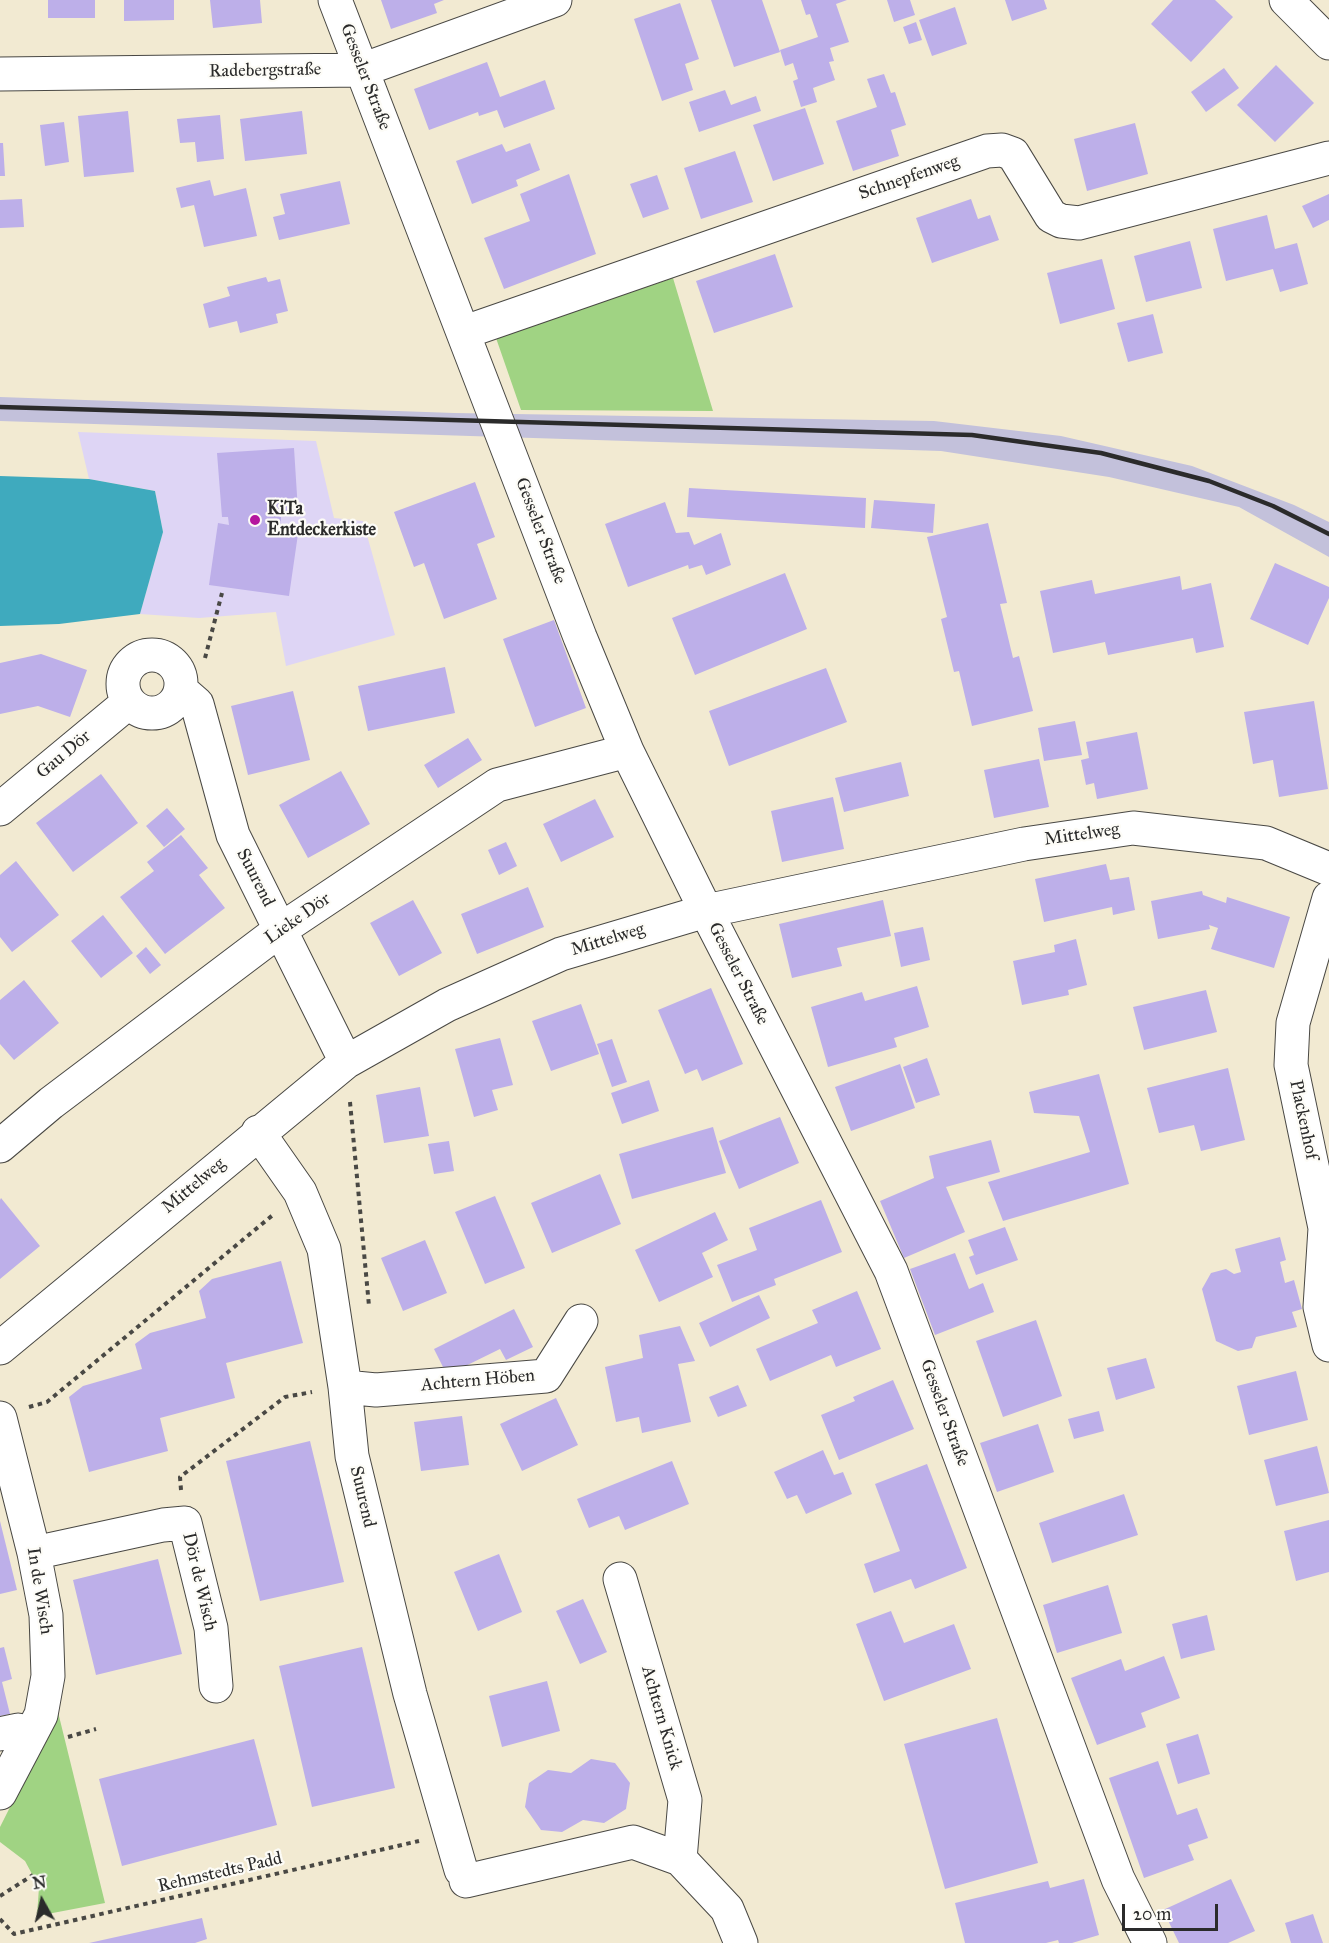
<!DOCTYPE html>
<meta charset="utf-8">
<style>
body{margin:0}
#map{position:relative;width:1329px;height:1943px;overflow:hidden;background:#f2ead2;font-family:"IM FELL Great Primer",serif}
canvas{display:block}
.north{position:absolute;left:12px;top:1871px;width:60px;height:60px;-webkit-text-stroke:4px #fdfcf7;paint-order:stroke;rotate:352deg;font-size:16px;font-weight:700;line-height:24px;text-align:center;color:#2b2b2b}
.north::after{content:'';display:block;margin:auto;width:21px;height:27px;background:#2b2b2b;clip-path:polygon(50% 0,100% 100%,50% 72%,0 100%)}
.scale{position:absolute;left:1122px;top:1904px;width:96px;height:27px;box-sizing:border-box;border:3px solid #2b2b2b;border-top:0;padding-left:8px;font-size:18px;line-height:21px;white-space:nowrap;color:#2b2b2b;-webkit-text-stroke:4px #fdfcf7;paint-order:stroke}
</style>
<div id="map">
<canvas width="1329" height="1943"></canvas>
<div class="north">N</div>
<div class="scale">20 m</div>
</div>
<script>
const g = document.querySelector('canvas').getContext('2d');
g.lineJoin = 'round';
function paint(path, color) {
  g.fillStyle = color;
  g.fill(path, 'evenodd');
}
function poly(rows) {
  const path = new Path2D();
  for (const r of rows) {
    if (r.length === 3) {
      path.moveTo(r[0] + r[2], r[1]);
      path.arc(r[0], r[1], r[2], 0, 2 * Math.PI);
      continue;
    }
    path.moveTo(r[0], r[1]);
    for (let i = 2; i < r.length; i += 2) path.lineTo(r[i], r[i + 1]);
  }
  return path;
}
function trace(path, color, width, dash) {
  g.strokeStyle = color;
  g.lineWidth = width;
  g.lineCap = dash ? 'butt' : 'round';
  g.setLineDash(dash || []);
  g.stroke(path);
}
function drawText(font, color, halo, rows, align = 'center') {
  g.font = font + ' "IM FELL Great Primer",serif';
  g.lineWidth = 4.5;
  g.setLineDash([]);
  g.textBaseline = 'middle';
  g.strokeStyle = halo;
  g.fillStyle = color;
  for (const [text, x, y, turn = 0] of rows) {
    g.save();
    g.translate(x, y);
    g.rotate((+turn || 0) * Math.PI / 180);
    g.textAlign = isNaN(turn) ? turn : align;
    if (halo) g.strokeText(text, 0, 0);
    g.fillText(text, 0, 0);
    g.restore();
  }
}
const built = poly([
 [78,432,316,441,334,518,363,521,395,635,286,666,276,612,199,618,140,614,163,532,155,491,89,479]
]);
const industrial = poly([
 [0,397,454,413,934,421,1061,436,1192,466,1294,505,1329,522,1329,557,1239,507,1109,477,941,451,0,421]
]);
const green = poly([
 [673,278,713,411,521,410,496,338],
 [58,1712,105,1903,37,1916,39,1887,25,1861,0,1842,0,1827]
]);
const water = poly([
 [0,476,89,479,155,491,163,532,140,614,59,624,0,626]
]);
const building = poly([
 [48,0,95,0,95,18,48,18],
 [124,0,174,0,174,20,124,21],
 [210,0,260,0,262,23,213,28],
 [381,0,444,0,434,4,437,13,391,29],
 [711,0,762,0,780,52,734,67],
 [801,0,847,0,836,4,849,42,830,48,834,61,829,62,835,80,813,88,817,102,801,107,793,81,798,79,793,63,785,66,780,50,818,37,810,14,806,15],
 [887,0,910,0,915,15,894,22],
 [1005,0,1044,0,1047,9,1012,21],
 [1173,0,1215,0,1233,17,1191,62,1151,24],
 [680,3,699,59,685,64,693,90,662,101,634,19],
 [955,7,967,44,932,56,919,20],
 [916,22,922,40,909,44,903,27],
 [487,62,500,97,545,80,555,109,504,128,497,110,479,116,478,112,429,130,414,89],
 [1276,65,1314,103,1275,142,1237,105],
 [1224,68,1239,88,1206,112,1191,92],
 [884,74,891,93,895,92,906,125,891,130,899,156,853,171,836,121,877,107,867,79],
 [725,90,731,105,756,96,761,111,699,132,689,102],
 [805,108,824,164,773,181,753,125],
 [128,111,134,172,84,177,78,116],
 [302,111,307,154,245,161,240,119],
 [220,115,224,159,197,162,195,142,180,143,177,119],
 [64,122,69,162,45,166,40,125],
 [1135,123,1148,174,1087,191,1074,139],
 [0,143,3,143,5,176,0,176],
 [530,143,540,170,516,180,518,186,472,204,456,161,502,144,506,152],
 [735,151,753,202,701,219,684,168],
 [569,174,596,254,504,289,484,238,530,221,520,194],
 [657,175,669,209,643,218,630,184],
 [210,180,214,196,246,188,257,236,204,247,194,205,181,208,176,188],
 [340,181,350,224,279,240,273,217,285,214,280,194],
 [1329,194,1329,220,1313,228,1302,206],
 [22,199,24,227,0,228,0,200],
 [971,199,978,219,990,215,999,240,932,263,916,218],
 [1267,215,1275,249,1297,243,1308,284,1280,292,1273,269,1226,281,1213,229],
 [1190,241,1202,288,1146,302,1134,256],
 [775,254,793,307,714,333,696,281],
 [1102,259,1115,309,1060,324,1047,273],
 [266,277,268,282,280,279,288,311,276,314,278,323,240,333,237,321,209,328,203,304,230,296,227,287],
 [1153,314,1163,353,1128,362,1117,323],
 [294,448,298,511,281,513,281,532,298,534,289,596,209,585,218,523,229,525,228,517,222,517,217,453],
 [475,482,495,537,477,544,497,599,444,619,424,563,414,567,394,512],
 [689,488,866,498,865,528,687,517],
 [874,500,935,504,933,533,871,528],
 [665,502,676,533,689,532,694,545,721,533,731,565,706,575,702,565,689,569,688,565,628,587,605,524],
 [988,523,1007,603,1000,604,1013,658,1019,656,1033,711,972,726,959,671,954,672,941,619,947,617,927,537],
 [1275,563,1329,587,1329,598,1308,645,1250,619],
 [785,573,807,629,695,675,672,618],
 [1180,576,1182,590,1211,583,1224,647,1196,653,1193,638,1108,655,1105,642,1053,653,1040,591,1092,580,1095,594],
 [554,620,586,708,535,727,503,639],
 [41,654,87,670,70,717,38,706,0,714,0,663],
 [445,667,455,713,368,731,358,686],
 [826,668,847,722,729,766,709,711],
 [293,691,310,760,248,775,231,706],
 [1314,701,1328,789,1279,797,1273,760,1253,764,1244,712],
 [1075,721,1082,755,1044,761,1038,728],
 [1137,732,1148,789,1097,799,1094,783,1086,785,1081,760,1089,758,1086,742],
 [468,738,482,760,438,788,424,765],
 [1039,759,1049,807,994,818,984,770],
 [901,762,909,796,844,812,835,778],
 [341,771,370,824,308,858,279,805],
 [101,774,138,823,73,872,36,823],
 [833,797,844,849,782,862,771,811],
 [595,799,614,837,561,862,543,824],
 [167,808,185,829,164,847,146,826],
 [181,835,208,868,199,875,225,908,165,954,120,897,154,871,147,862],
 [506,842,517,866,499,875,488,850],
 [16,861,59,915,12,952,0,937,0,875],
 [1106,864,1110,880,1129,877,1135,910,1113,915,1112,907,1044,922,1035,879],
 [528,887,544,927,477,954,461,914],
 [1202,891,1203,895,1226,903,1227,897,1290,917,1274,968,1211,949,1218,928,1209,925,1210,929,1158,939,1151,901],
 [413,900,442,953,399,976,370,923],
 [883,900,891,936,837,948,842,966,792,978,779,924],
 [103,915,133,953,101,978,71,941],
 [923,927,930,960,901,967,894,933],
 [1076,939,1087,985,1068,990,1069,995,1022,1005,1013,961,1055,952,1054,945],
 [146,947,161,965,150,974,136,956],
 [24,980,59,1023,14,1060,0,1044,0,1000],
 [917,986,929,1027,894,1038,897,1047,828,1067,811,1007,862,992,865,1001],
 [711,988,743,1064,702,1081,697,1069,685,1074,658,1010],
 [1206,990,1217,1032,1144,1050,1133,1007],
 [581,1004,599,1054,551,1071,532,1021],
 [500,1038,513,1085,492,1090,498,1110,474,1117,455,1049],
 [612,1039,627,1082,612,1087,597,1044],
 [927,1058,940,1095,916,1103,903,1067],
 [900,1064,915,1108,851,1131,835,1087],
 [1228,1068,1245,1140,1201,1151,1194,1125,1159,1133,1147,1088],
 [1099,1074,1129,1184,1003,1221,988,1182,1090,1152,1079,1116,1034,1113,1029,1092],
 [649,1080,659,1111,622,1124,611,1093],
 [420,1087,429,1136,384,1143,376,1095],
 [780,1117,799,1163,739,1189,719,1141],
 [713,1127,726,1173,632,1199,619,1154],
 [991,1140,1000,1172,946,1187,965,1232,904,1258,880,1201,934,1178,929,1156],
 [449,1141,454,1171,434,1174,428,1144],
 [600,1174,621,1224,552,1253,531,1203],
 [495,1196,525,1268,485,1284,455,1212],
 [1,1198,40,1246,0,1279,0,1200],
 [821,1200,842,1252,774,1279,776,1285,732,1302,717,1265,757,1250,749,1228],
 [715,1212,728,1240,702,1253,713,1277,659,1302,635,1250],
 [1005,1227,1018,1260,976,1275,969,1257,974,1255,968,1240],
 [1280,1237,1286,1260,1280,1262,1285,1283,1294,1280,1302,1309,1292,1312,1297,1327,1256,1337,1252,1348,1238,1351,1216,1341,1202,1289,1211,1273,1226,1269,1234,1274,1241,1272,1235,1249],
 [425,1240,447,1293,403,1311,381,1258],
 [955,1253,969,1289,983,1283,994,1312,935,1335,910,1269],
 [281,1261,303,1343,226,1363,235,1398,160,1418,168,1451,89,1472,69,1397,83,1386,142,1369,135,1344,150,1333,206,1318,199,1291,212,1279],
 [857,1291,881,1349,836,1367,831,1355,770,1381,756,1349,818,1323,812,1310],
 [759,1295,770,1318,710,1347,699,1323],
 [514,1309,533,1347,506,1360,500,1349,447,1375,434,1349],
 [1036,1320,1062,1396,1003,1417,976,1341],
 [680,1326,695,1361,678,1364,691,1422,642,1433,639,1417,616,1422,605,1367,643,1358,639,1335],
 [1146,1358,1155,1388,1116,1400,1107,1368],
 [1296,1371,1308,1420,1249,1435,1237,1386],
 [893,1380,914,1429,839,1460,821,1415,855,1401,853,1397],
 [738,1385,747,1406,718,1417,709,1397],
 [556,1398,578,1445,522,1471,500,1424],
 [1099,1411,1104,1431,1074,1439,1068,1419],
 [462,1416,469,1465,421,1471,414,1422],
 [1038,1424,1054,1472,997,1492,980,1443],
 [310,1441,344,1582,260,1601,226,1461],
 [1317,1446,1329,1493,1276,1506,1264,1460],
 [823,1450,834,1475,843,1472,852,1494,806,1514,797,1495,787,1499,774,1472],
 [672,1461,689,1504,625,1530,619,1516,589,1528,577,1499],
 [927,1464,967,1568,915,1589,911,1579,874,1593,864,1564,900,1551,875,1484],
 [1124,1494,1138,1535,1052,1563,1039,1523],
 [1329,1520,1329,1572,1296,1581,1284,1531],
 [0,1521,17,1590,0,1594],
 [499,1554,522,1612,478,1631,454,1572],
 [158,1559,182,1654,96,1675,73,1580],
 [1108,1585,1122,1633,1057,1653,1043,1605],
 [583,1599,607,1652,580,1664,556,1611],
 [891,1611,904,1643,954,1624,971,1669,884,1701,856,1624],
 [1207,1615,1215,1650,1181,1659,1172,1624],
 [4,1647,12,1679,2,1682,10,1714,0,1716,0,1648],
 [362,1647,395,1788,312,1807,279,1666],
 [1164,1656,1180,1698,1141,1713,1146,1727,1097,1745,1071,1678,1121,1659,1125,1671],
 [547,1681,560,1731,502,1747,489,1696],
 [997,1718,1038,1863,945,1889,904,1744],
 [1198,1734,1210,1774,1178,1784,1166,1744],
 [254,1739,277,1825,122,1866,99,1779],
 [591,1759,615,1763,630,1783,626,1809,604,1823,583,1820,562,1832,541,1830,525,1807,529,1783,548,1770,571,1773],
 [1158,1761,1177,1815,1197,1808,1208,1838,1188,1845,1194,1860,1144,1878,1109,1778],
 [1084,1879,1099,1935,1072,1943,1059,1943,1058,1940,1046,1943,965,1943,955,1903,1048,1881,1050,1888],
 [1231,1879,1255,1931,1228,1943,1179,1943,1163,1910],
 [1313,1914,1323,1943,1291,1943,1285,1923],
 [202,1918,207,1939,195,1943,89,1943]
]);
const path = poly([
 [205,658,222,593],
 [350,1102,369,1306],
 [29,1407,47,1402,274,1214],
 [181,1490,180,1477,285,1397,312,1392],
 [68,1737,96,1729],
 [0,1896,33,1875],
 [0,1919,14,1934,419,1841]
]);
const minor = poly([
 [335,0,580,637,627,751,706,911,891,1271,1118,1879,1150,1943],
 [1286,0,1329,43],
 [0,74,362,70,555,0],
 [465,332,987,151,1002,150,1013,154,1051,216,1061,221,1079,223,1329,158],
 [152,684,29],
 [181,690,197,704,233,835,346,1062],
 [0,809,129,702],
 [1329,898,1293,1023,1291,1065,1325,1228,1320,1307,1329,1345],
 [258,1132,300,1192,324,1249,345,1387,352,1456,410,1694,461,1870],
 [0,1146,51,1103,280,930,497,785,627,751],
 [0,1348,346,1062,447,1005,561,954,706,911,1024,844,1133,828,1266,843,1329,869],
 [345,1387,376,1390,546,1376,581,1321],
 [0,1418,34,1553,46,1615,48,1676,41,1715,0,1793],
 [34,1553,163,1525,185,1523,211,1628,216,1686],
 [0,1734,18,1730,30,1736],
 [680,1859,727,1909,741,1943],
 [466,1881,633,1842,680,1859,685,1800,620,1579]
]);
const rail = poly([
 [0,407,972,435,1101,453,1209,481,1273,506,1329,534]
]);
const markers = [
 [255,520,6,"#b5179e"]
];
const streetNames = [
 ["Radebergstraße",265,71,-1],
 ["Gesseler Straße",365,77,69],
 ["Schnepfenweg",909,178,-19],
 ["Gesseler Straße",540,531,69],
 ["Gau Dör",64,755,-40],
 ["Mittelweg",1082,835,-8],
 ["Suurend",255,878,63],
 ["Lieke Dör",298,919,-35],
 ["Mittelweg",608,940,-17],
 ["Gesseler Straße",738,974,63],
 ["Plackenhof",1303,1120,78],
 ["Mittelweg",194,1186,-40],
 ["Achtern Höben",478,1381,-5],
 ["Gesseler Straße",944,1413,70],
 ["Suurend",362,1497,77],
 ["Dör de Wisch",199,1582,77],
 ["In de Wisch",39,1591,81],
 ["Achtern Knick",661,1718,74],
 ["Rehmstedts Padd",220,1873,-13]
];
const poiNames = [
 ["KiTa",267,510],
 ["Entdeckerkiste",267,531]
];
paint(built, '#ded5f5');
paint(industrial, '#c3c1db');
paint(green, '#a0d383');
paint(water, '#3faabe');
paint(building, '#bdafe9');
trace(minor, '#494844', 35);
trace(path, '#494844', 4, [4.5, 4.5]);
trace(minor, '#fff', 33);
trace(rail, '#2b2b2b', 4.5);
for (const [x, y, r, color] of markers) {
  const dot = new Path2D();
  dot.arc(x, y, r, 0, 2 * Math.PI);
  g.fillStyle = color;
  g.fill(dot);
  trace(dot, '#fdfcf7', 2);
}
drawText('18px', '#2b2b2b', '#fdfcf7', streetNames);
drawText('bold 18px', '#2b2b2b', '#fdfcf7', poiNames, 'left');
</script>
